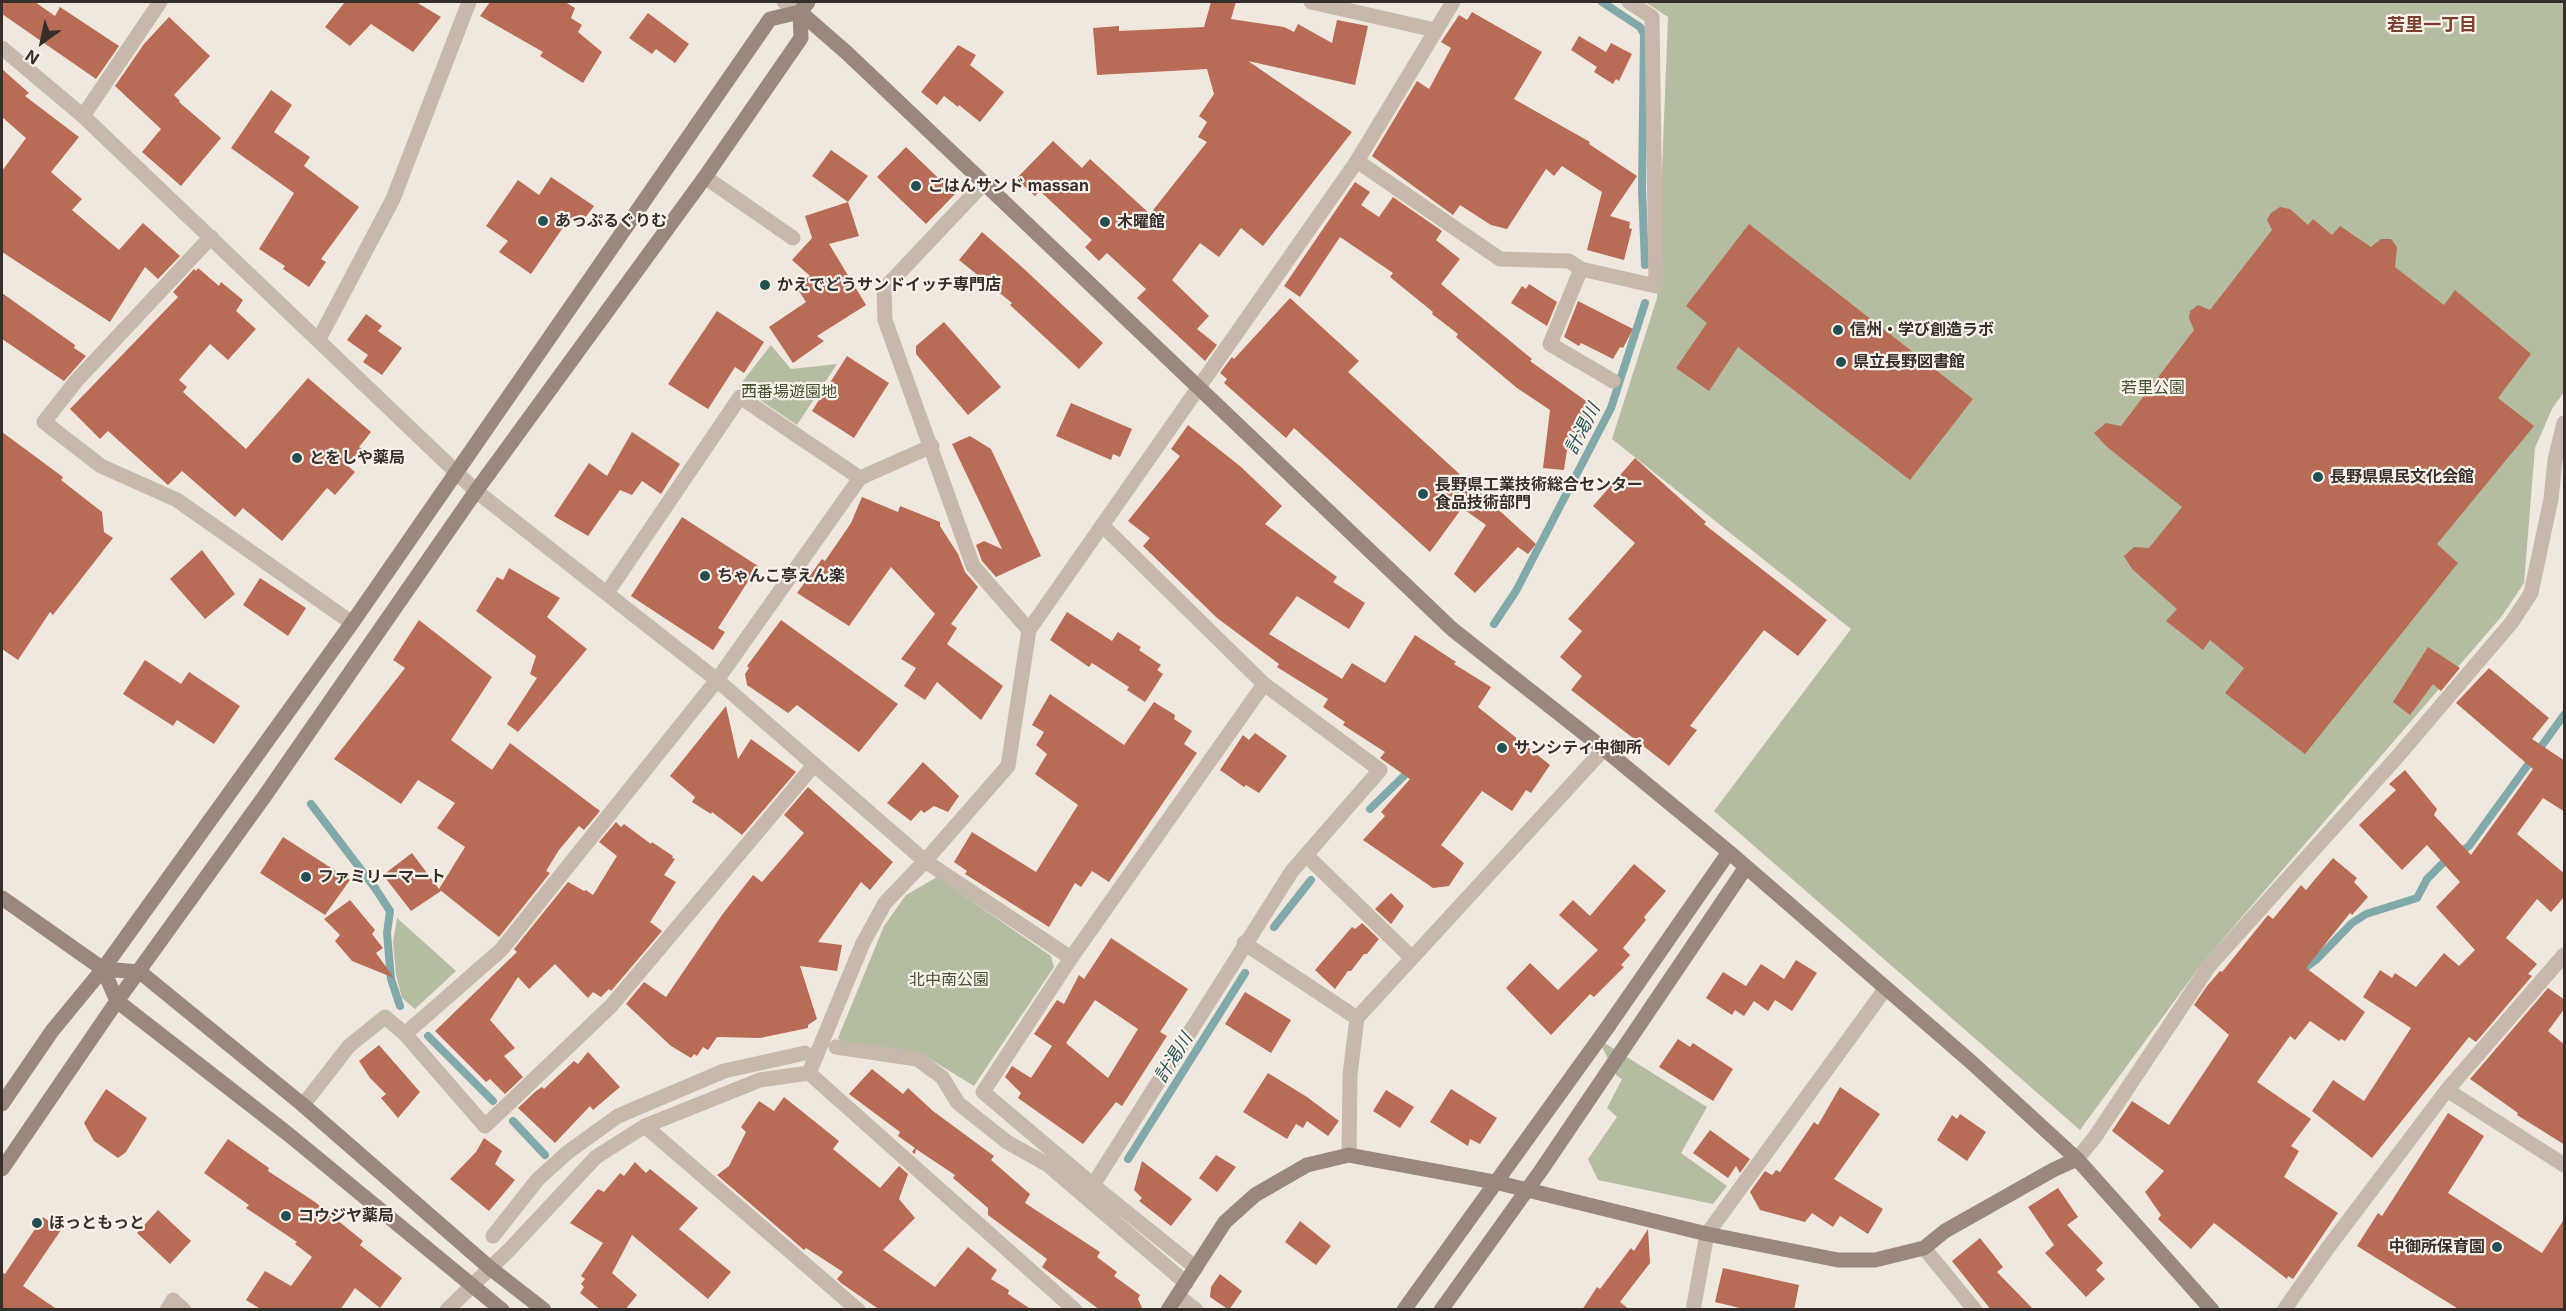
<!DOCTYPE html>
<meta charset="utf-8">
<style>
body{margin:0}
#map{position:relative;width:2566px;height:1311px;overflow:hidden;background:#f0e8df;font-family:Inter,sans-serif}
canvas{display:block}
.frame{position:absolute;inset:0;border:3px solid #362e2a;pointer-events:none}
.north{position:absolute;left:12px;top:12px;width:60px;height:60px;-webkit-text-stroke:4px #f8f2eb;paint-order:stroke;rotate:213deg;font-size:16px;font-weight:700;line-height:24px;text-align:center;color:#362e2a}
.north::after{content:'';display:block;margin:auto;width:21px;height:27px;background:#362e2a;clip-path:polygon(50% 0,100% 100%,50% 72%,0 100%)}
</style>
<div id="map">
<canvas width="2566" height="1311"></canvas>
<div class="frame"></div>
<div class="north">N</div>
</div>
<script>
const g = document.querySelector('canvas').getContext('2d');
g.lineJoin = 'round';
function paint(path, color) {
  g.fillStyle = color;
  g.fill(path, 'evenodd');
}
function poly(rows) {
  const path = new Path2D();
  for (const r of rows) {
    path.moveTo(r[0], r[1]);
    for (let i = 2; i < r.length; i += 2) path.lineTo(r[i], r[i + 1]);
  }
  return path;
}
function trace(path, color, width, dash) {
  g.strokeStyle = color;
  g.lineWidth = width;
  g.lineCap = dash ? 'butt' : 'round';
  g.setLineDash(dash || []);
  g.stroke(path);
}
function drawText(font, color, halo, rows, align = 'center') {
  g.font = font + ' Inter,"Noto Sans JP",sans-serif';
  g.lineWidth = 4.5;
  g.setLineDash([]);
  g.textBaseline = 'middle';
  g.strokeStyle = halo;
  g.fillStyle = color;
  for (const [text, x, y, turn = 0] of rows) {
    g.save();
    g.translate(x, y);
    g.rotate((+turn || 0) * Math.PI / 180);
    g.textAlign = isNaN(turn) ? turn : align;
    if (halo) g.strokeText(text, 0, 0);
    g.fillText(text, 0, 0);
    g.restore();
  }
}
const green = poly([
 [1645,2,2564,2,2564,392,2552,409,2535,448,2524,583,2502,616,2203,962,2080,1130,1714,811,1851,629,1612,439,1657,298,1668,17],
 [771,345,791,369,837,364,797,425,739,386],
 [937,877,1051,956,1054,967,974,1086,920,1053,844,1044,838,1038,884,926,906,895],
 [397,918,456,971,415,1009,402,998,396,975,393,942],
 [1598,1039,1707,1107,1681,1153,1727,1186,1713,1204,1598,1180,1588,1159,1617,1117,1607,1108,1622,1079,1616,1075]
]);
const stream = poly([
 [1602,2,1640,27,1644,34,1642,189,1645,265],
 [1494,624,1516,591,1611,408,1645,303],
 [311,804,375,888,390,911,387,933,391,979,400,1006],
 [1370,809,1410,770],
 [1274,927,1311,880],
 [2298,973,2317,959,2352,923,2366,914,2417,898,2427,879,2442,864,2469,846,2564,715],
 [428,1036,493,1101],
 [513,1121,545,1155],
 [1128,1159,1245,973]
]);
const building = poly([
 [2,2,35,2,55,16,60,7,119,46,96,79,2,14],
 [345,2,416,2,441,17,413,52,371,24,350,46,325,27],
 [490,2,565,2,575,8,571,18,582,25,578,32,602,52,583,83,540,56,543,52,480,16],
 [1211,2,1236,2,1231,19,1284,27,1294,32,1298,24,1332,43,1337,20,1368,26,1355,85,1248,61,1352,132,1263,246,1241,228,1219,257,1200,243,1172,280,1209,316,1197,329,1217,345,1205,361,1137,298,1146,289,1107,253,1099,261,1085,247,1092,240,1040,191,1035,196,1016,179,1053,141,1082,168,1090,159,1150,214,1207,142,1198,137,1207,122,1199,116,1214,94,1207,69,1097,75,1093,28,1119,26,1119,31,1204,27],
 [1472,12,1542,52,1514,99,1590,142,1589,144,1637,176,1610,216,1630,222,1629,228,1632,229,1624,260,1587,250,1602,192,1562,166,1554,176,1546,169,1507,229,1491,225,1460,205,1453,215,1372,156,1417,81,1429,89,1451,48,1441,42,1459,15,1467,20],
 [648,13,689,44,675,63,656,49,652,54,629,38],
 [169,17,210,56,174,95,180,101,179,102,221,138,181,186,142,152,161,129,115,86,144,44],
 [1579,36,1606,52,1611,43,1632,54,1619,81,1616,79,1613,84,1594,72,1597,67,1571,50],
 [958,45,976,55,970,65,1004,92,980,122,959,105,958,107,944,96,937,105,921,92],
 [2,69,29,93,25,96,79,137,51,172,82,199,72,210,119,250,143,223,180,256,158,279,145,267,110,322,2,252,2,171,26,138,2,117],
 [271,90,292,105,274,132,310,157,304,166,359,207,321,259,326,262,309,287,283,269,285,266,259,249,294,193,231,148],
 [906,147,955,194,926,224,877,177],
 [831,150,868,176,848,202,859,236,829,244,866,305,817,336,824,341,793,363,769,327,806,302,795,285,810,276,792,260,812,238,805,216,848,202,812,176],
 [551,177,594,206,579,226,569,219,531,274,499,252,508,241,486,226,518,180,539,195],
 [1355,182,1370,192,1361,205,1379,217,1393,197,1442,231,1436,240,1460,259,1441,284,1532,359,1530,361,1596,408,1589,418,1593,421,1581,438,1570,430,1564,470,1543,468,1550,410,1517,388,1456,337,1458,334,1432,314,1433,312,1390,277,1393,273,1340,237,1300,297,1284,286],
 [2280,207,2290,209,2308,225,2313,219,2332,235,2340,226,2371,247,2381,239,2391,239,2397,247,2395,267,2444,305,2455,290,2531,354,2498,398,2534,426,2437,544,2458,563,2305,754,2225,693,2244,668,2210,640,2203,650,2166,621,2177,609,2132,569,2124,556,2134,547,2149,548,2182,507,2106,446,2094,433,2106,423,2121,426,2194,330,2189,318,2190,311,2198,305,2210,310,2272,230,2267,220,2271,213],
 [1749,224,1973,399,1910,480,1738,347,1709,391,1676,368,1707,323,1686,306],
 [982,232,1022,267,1103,343,1079,369,1010,305,1012,303,959,260],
 [198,268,219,286,221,282,243,300,236,311,256,329,228,360,210,344,179,380,187,387,183,392,246,449,308,378,371,432,359,447,362,449,348,466,355,472,335,495,327,488,282,541,243,508,235,517,182,471,168,485,108,431,100,439,70,409,178,297,173,292,194,269,196,271],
 [1529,284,1557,302,1547,326,1511,303,1522,286,1526,289],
 [2,293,75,345,74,348,86,356,64,381,2,339],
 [1290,298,1359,361,1348,372,1536,544,1528,554,1518,547,1475,593,1454,574,1486,525,1462,508,1430,552,1294,428,1286,438,1224,383,1227,379,1220,373,1232,357,1234,359],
 [1578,301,1633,329,1623,348,1620,347,1613,359,1581,343,1579,346,1564,337],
 [717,311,764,342,744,373,735,367,708,409,668,384],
 [366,314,382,326,378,331,402,348,382,375,363,362,368,355,347,340],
 [944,322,1001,387,968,415,916,354,916,346],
 [847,356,889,383,854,438,812,411],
 [1071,403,1132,429,1120,457,1113,454,1111,460,1056,436],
 [1188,425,1240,466,1282,506,1265,524,1337,577,1333,582,1365,603,1349,629,1297,596,1269,634,1342,679,1352,663,1385,683,1415,635,1456,662,1454,664,1491,687,1478,707,1550,765,1531,793,1526,790,1512,811,1482,791,1441,845,1464,863,1449,886,1433,888,1363,840,1385,816,1381,812,1410,779,1380,758,1385,752,1343,725,1345,722,1323,707,1328,699,1277,667,1279,664,1217,618,1143,546,1150,538,1128,521,1180,456,1171,449],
 [2,432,63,477,61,480,102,512,104,532,113,538,53,615,50,612,18,660,2,649],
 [632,432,680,464,661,494,642,481,632,495,620,490,588,536,554,516,589,463,607,476],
 [970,436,991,449,1041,556,996,577,982,561,976,545,984,541,1002,549,952,444],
 [1635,458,1706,522,1704,524,1827,620,1798,656,1764,630,1690,726,1697,730,1669,766,1571,690,1582,676,1560,657,1582,631,1568,619,1635,543,1593,506],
 [862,497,898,512,900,506,940,522,940,526,958,554,965,572,978,587,951,624,957,628,947,644,1003,686,981,720,937,682,925,700,904,686,916,668,901,659,935,614,891,567,849,626,797,593,822,559,825,561,851,523],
 [682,517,758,566,718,628,725,632,713,650,631,596],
 [202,550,235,594,205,619,170,579],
 [509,568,560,598,547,617,587,649,518,732,507,724,537,678,530,674,536,656,476,611,497,577,503,580],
 [260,578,306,608,288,636,243,605],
 [1067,612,1112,641,1118,632,1141,647,1139,650,1161,665,1157,670,1163,674,1145,702,1127,690,1129,687,1092,663,1089,667,1050,640],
 [419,620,492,677,451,740,492,770,510,743,600,811,584,830,579,826,559,850,546,871,550,873,499,937,440,890,441,891,411,911,383,875,412,853,439,889,465,847,437,828,455,803,418,780,401,804,334,759,405,668,393,660],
 [781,620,898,704,859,752,797,705,788,713,747,685,745,674,749,668,747,666],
 [2428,647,2460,668,2441,691,2433,684,2410,715,2393,702],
 [145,660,181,684,189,672,240,706,214,744,177,720,173,726,123,694],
 [2489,668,2549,718,2532,739,2565,761,2565,812,2543,798,2517,834,2565,874,2565,896,2551,912,2537,899,2506,938,2537,964,2528,974,2532,976,2476,1042,2469,1037,2372,1158,2312,1111,2333,1080,2364,1101,2411,1028,2363,997,2380,970,2392,978,2395,973,2416,987,2444,953,2459,966,2475,950,2436,907,2460,882,2427,845,2402,870,2359,825,2396,790,2389,784,2405,770,2437,809,2434,815,2471,855,2533,769,2456,703],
 [1050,694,1124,745,1154,702,1175,715,1174,719,1192,731,1184,744,1197,753,1109,882,1092,871,1081,887,1075,883,1049,927,965,874,967,871,954,862,972,832,1036,872,1078,805,1035,774,1047,754,1036,745,1044,732,1032,725],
 [726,706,738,759,751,739,796,772,742,835,712,812,711,814,692,802,695,797,670,776],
 [1255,733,1287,756,1259,793,1246,785,1244,787,1220,770,1243,735,1249,740],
 [923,762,959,796,948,812,934,806,924,813,921,810,911,821,887,803],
 [808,787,893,862,870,890,861,882,818,942,842,945,837,971,800,966,817,1019,808,1025,808,1028,760,1038,717,1037,708,1050,703,1047,697,1056,694,1054,691,1058,671,1046,626,1004,644,982,666,997,722,915,753,875,762,882,804,833,784,815],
 [616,822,621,827,624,824,651,844,652,842,673,856,672,858,675,859,664,875,676,882,650,922,662,931,611,991,609,989,601,997,593,992,588,998,555,964,529,989,518,977,490,1020,515,1048,504,1056,523,1077,505,1094,490,1079,486,1082,435,1031,517,952,514,949,568,882,584,891,586,890,593,895,617,856,599,842],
 [283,837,350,880,325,915,260,873],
 [2333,858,2357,878,2354,882,2368,897,2352,915,2350,913,2306,968,2365,1012,2345,1041,2341,1039,2339,1041,2310,1021,2295,1040,2290,1036,2257,1082,2311,1119,2291,1146,2299,1151,2284,1177,2338,1213,2293,1279,2288,1276,2287,1279,2214,1223,2191,1249,2158,1219,2161,1215,2145,1192,2164,1171,2112,1131,2132,1101,2169,1125,2229,1035,2194,1005,2207,986,2220,971,2222,972,2268,915,2273,919,2301,885,2306,890],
 [1634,864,1666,891,1644,917,1646,920,1623,948,1630,955,1621,965,1624,967,1594,997,1590,994,1551,1035,1506,988,1530,963,1558,990,1598,950,1559,915,1573,900,1590,916],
 [1391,893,1404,906,1391,924,1375,909],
 [350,900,375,930,372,934,383,948,376,953,394,978,352,961,335,941,340,935,324,919],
 [1362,923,1379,939,1367,954,1364,954,1351,971,1348,971,1335,989,1315,970,1352,927,1355,929],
 [1111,938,1188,989,1160,1032,1167,1036,1122,1106,1116,1102,1083,1144,1018,1098,1021,1093,1005,1077,1012,1066,1031,1078,1052,1046,1034,1034,1057,1000,1064,1004,1079,975,1084,979],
 [1095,1000,1138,1029,1108,1078,1066,1043],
 [1796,960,1817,973,1792,1011,1775,1000,1768,1011,1754,1001,1744,1016,1735,1010,1732,1015,1706,998,1723,972,1746,986,1761,964,1784,979],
 [2548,988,2565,1000,2565,1008,2548,1031,2565,1045,2565,1145,2517,1115,2518,1113,2470,1079],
 [1245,992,1291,1020,1271,1053,1225,1024],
 [1678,1039,1690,1047,1693,1043,1733,1069,1713,1101,1659,1067],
 [379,1045,420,1092,398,1118,381,1098,386,1094,370,1078,359,1061],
 [588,1052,620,1087,593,1110,590,1106,555,1143,518,1108,536,1091,542,1087,544,1089,574,1061,578,1064],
 [872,1069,903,1094,908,1088,933,1111,994,1156,991,1160,1030,1194,1025,1203,1100,1252,1097,1257,1117,1272,1114,1276,1140,1295,1138,1299,1143,1310,1100,1310,1042,1267,1047,1259,988,1215,988,1208,953,1178,955,1175,916,1149,915,1154,912,1152,915,1148,898,1136,900,1132,849,1094],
 [1268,1073,1307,1097,1339,1121,1328,1136,1307,1121,1303,1128,1296,1124,1287,1139,1243,1112],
 [1840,1087,1880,1114,1834,1179,1883,1209,1868,1234,1840,1216,1833,1227,1812,1213,1805,1222,1760,1210,1750,1192,1765,1171,1772,1175,1776,1170,1780,1172,1814,1122,1818,1125],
 [106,1089,147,1118,126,1152,118,1158,94,1141,84,1123],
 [1451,1089,1497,1118,1480,1144,1470,1139,1468,1146,1430,1122],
 [1386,1090,1414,1107,1400,1128,1373,1111],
 [784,1097,839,1141,833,1149,880,1188,899,1166,908,1174,899,1199,915,1218,883,1250,935,1287,968,1247,997,1270,991,1279,1009,1290,1008,1294,1032,1310,880,1310,841,1283,837,1279,843,1272,806,1248,804,1250,717,1175,729,1166,746,1132,741,1127,759,1101,774,1111],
 [2448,1113,2484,1136,2448,1193,2542,1253,2565,1218,2565,1310,2460,1310,2357,1246,2378,1213,2382,1216],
 [1960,1114,1986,1132,1967,1161,1937,1140,1952,1115,1957,1119],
 [1710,1130,1750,1159,1740,1173,1736,1166,1728,1178,1693,1153],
 [484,1138,502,1151,495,1164,515,1180,489,1211,450,1179,476,1152],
 [228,1139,269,1168,268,1171,315,1202,363,1241,360,1245,402,1278,380,1308,355,1288,340,1310,262,1310,246,1300,265,1271,291,1286,312,1257,295,1244,297,1242,246,1208,249,1205,204,1173],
 [1216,1155,1236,1167,1217,1192,1199,1178],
 [1142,1161,1192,1199,1171,1226,1139,1201,1142,1198,1134,1190],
 [635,1162,646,1173,650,1169,698,1208,679,1229,731,1272,708,1299,632,1235,612,1273,637,1295,625,1310,601,1310,580,1293,584,1287,581,1284,585,1279,581,1276,603,1243,570,1223,598,1189,604,1192,620,1173,624,1176],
 [2058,1188,2078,1217,2067,1225,2103,1263,2096,1270,2105,1279,2086,1297,2045,1253,2054,1245,2028,1207],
 [158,1210,191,1241,170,1264,137,1233],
 [43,1217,61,1230,23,1286,58,1310,2,1310,2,1272,5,1274],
 [1300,1221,1331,1246,1316,1265,1285,1242],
 [1648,1229,1650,1263,1620,1302,1630,1310,1582,1310,1597,1287,1600,1289,1631,1248,1634,1251],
 [1980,1238,2003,1267,1997,1272,2034,1310,1991,1310,1952,1261],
 [1723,1268,1799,1285,1794,1310,1748,1310,1715,1302],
 [1220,1274,1242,1291,1229,1310,1210,1297,1211,1287]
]);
const street = poly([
 [784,2,800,12],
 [1311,2,1435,30],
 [2,48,83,116,476,491,717,680,925,861,885,903,863,943,809,1073],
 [83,116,160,2],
 [1357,161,1500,259,1569,261,1581,269,1550,344,1613,381],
 [705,177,793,238],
 [984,183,884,289,885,320,973,566,1029,630,1357,161,1453,2],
 [211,237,77,380,44,422,101,466,177,500,352,623],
 [1581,269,1656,286,1652,17,1629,2],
 [319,339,393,199,469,2],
 [1102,525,1264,684,1071,958,983,1092,1093,1185,1196,1268],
 [607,593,740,397,860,478],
 [1029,630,1008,766,925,861,1071,958],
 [1306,855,1412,958],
 [1244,943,1357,1018],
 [405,1034,501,950,717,680,860,478,932,446],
 [836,1047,917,1059,942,1077,958,1103,1007,1142,1048,1165,1186,1283],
 [2447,1090,2564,1165],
 [303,1105,349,1046,385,1017,405,1034,485,1126,611,1006,814,765],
 [645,1126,858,1310],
 [1349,1155,1350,1075,1357,1018,1604,749],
 [2077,1159,2095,1137,2209,966,2398,756,2512,622,2531,593,2551,499,2555,460,2564,423],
 [1093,1185,1292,871,1380,770,1264,684],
 [493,1236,538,1179,568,1152,618,1116,724,1071,805,1053],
 [1924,1248,1975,1310],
 [1178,1296,1196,1310],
 [167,1310,173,1300,184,1310],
 [447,1310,509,1250,596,1157,645,1126,760,1080,809,1073,1075,1310],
 [1693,1310,1707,1234,1886,988],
 [2284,1310,2327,1249,2447,1090,2564,955]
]);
const secondary = poly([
 [800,12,847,53,984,183,1452,629,1604,749,1729,852,1970,1061,2077,1159,2212,1310],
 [2,898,103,969,140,972,303,1105,490,1268,544,1310],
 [103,969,117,1001,288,1134,502,1310],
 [2,1104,52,1031,103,969,352,623,770,19,800,12],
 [2,1169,117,1001,264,797,476,491,705,177,801,38,800,12,808,2],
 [1168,1310,1225,1222,1255,1195,1307,1165,1349,1155,1495,1182,1707,1234,1838,1260,1875,1260,1924,1248,1945,1231,2053,1170,2077,1159],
 [1404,1310,1607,1028,1729,852],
 [1441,1310,1542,1169,1746,867]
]);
const markers = [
 [916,186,6,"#255053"],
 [543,221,6,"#255053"],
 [1105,222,6,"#255053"],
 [765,285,6,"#255053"],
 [1838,330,6,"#255053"],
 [1841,362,6,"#255053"],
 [297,458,6,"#255053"],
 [2318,477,6,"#255053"],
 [1423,494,6,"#255053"],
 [705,576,6,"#255053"],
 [1502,748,6,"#255053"],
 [306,877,6,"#255053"],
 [286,1216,6,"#255053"],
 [37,1223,6,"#255053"],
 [2497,1247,6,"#255053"]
];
const poiNames = [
 ["ごはんサンド massan",928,186],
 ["あっぷるぐりむ",555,221],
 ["木曜館",1117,222],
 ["かえでどうサンドイッチ専門店",777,285],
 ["信州・学び創造ラボ",1850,330],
 ["県立長野図書館",1853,362],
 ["とをしや薬局",309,458],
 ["長野県県民文化会館",2330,477],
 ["長野県工業技術総合センター",1435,485],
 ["食品技術部門",1435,503],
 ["ちゃんこ亭えん楽",717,576],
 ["サンシティ中御所",1514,748],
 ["ファミリーマート",318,877],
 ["コウジヤ薬局",298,1216],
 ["ほっともっと",49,1223],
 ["中御所保育園",2485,1247,"right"]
];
const parkNames = [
 ["若里公園",2153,388],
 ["西番場遊園地",789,392],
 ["北中南公園",949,980]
];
const neighbourhoodNames = [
 ["若里一丁目",2432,26]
];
const waterNames = [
 ["計渇川",1583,429,-63],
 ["計渇川",1174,1058,-58]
];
paint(green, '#b4bda1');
trace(stream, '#82a9aa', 8);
paint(building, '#b86c56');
trace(street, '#c7b8ac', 15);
trace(secondary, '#9a887e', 15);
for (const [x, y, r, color] of markers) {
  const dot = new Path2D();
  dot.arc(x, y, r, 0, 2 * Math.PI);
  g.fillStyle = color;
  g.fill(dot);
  trace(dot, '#f8f2eb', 2);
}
drawText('bold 16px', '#362e2a', '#f8f2eb', poiNames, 'left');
drawText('16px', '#465131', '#f8f2eb', parkNames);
drawText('bold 18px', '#7c3f2d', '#f8f2eb', neighbourhoodNames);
drawText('italic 18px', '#255053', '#f8f2eb', waterNames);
</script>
